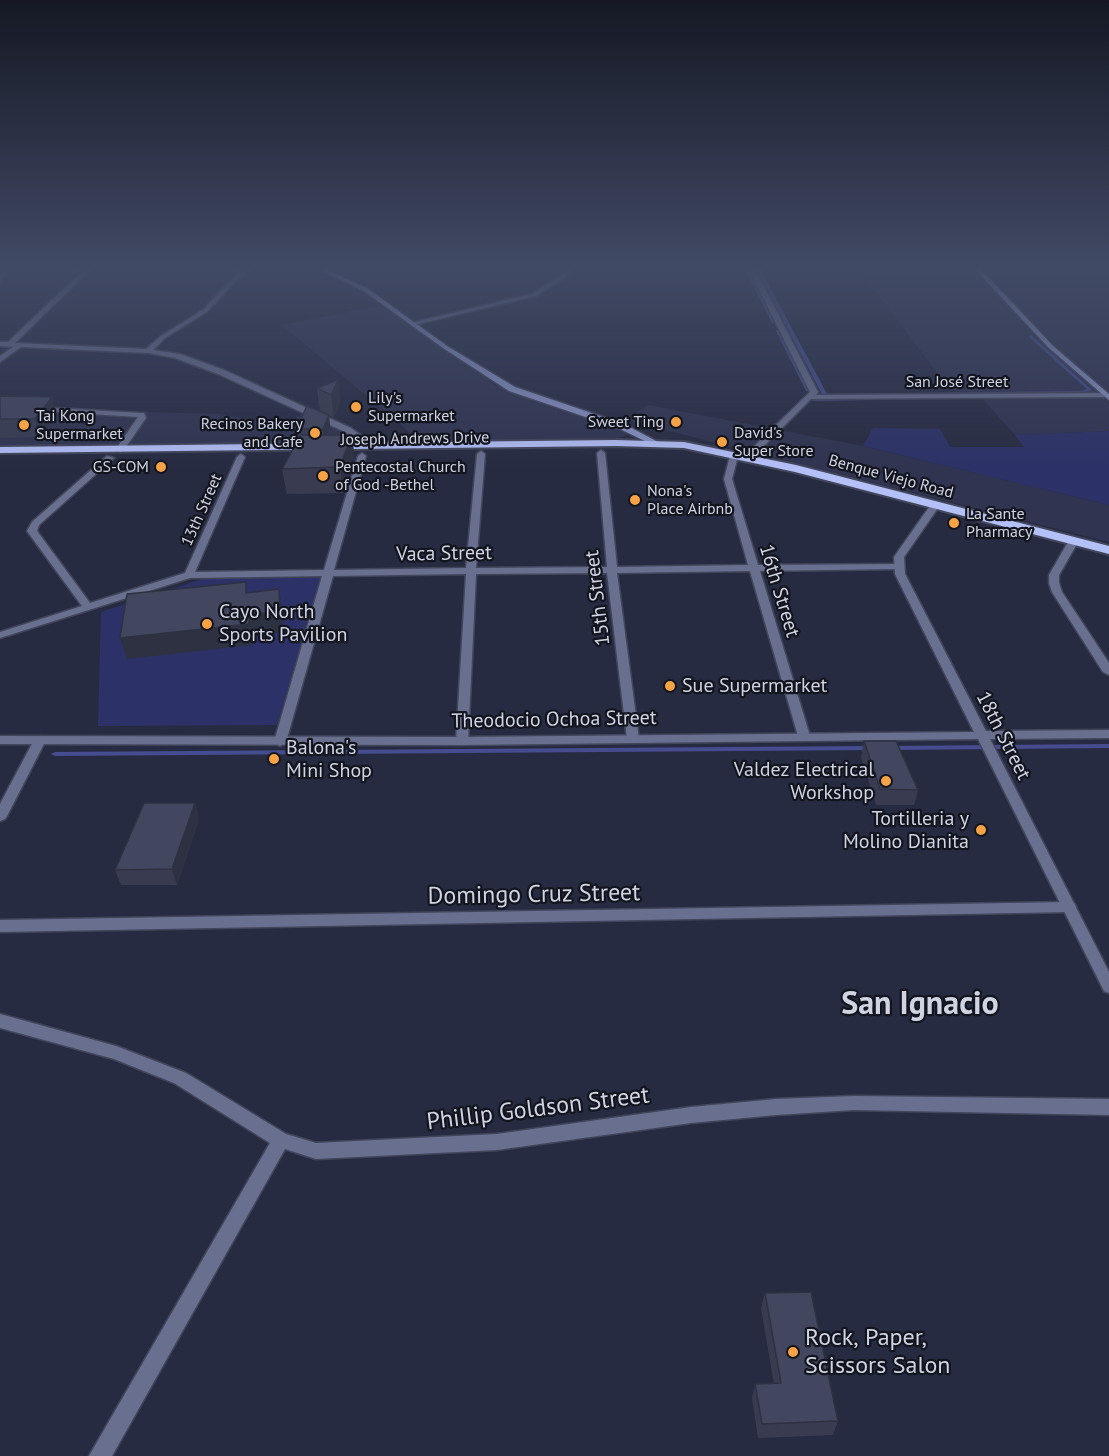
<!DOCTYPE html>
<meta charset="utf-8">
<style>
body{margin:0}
canvas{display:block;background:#272b41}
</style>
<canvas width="1109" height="1456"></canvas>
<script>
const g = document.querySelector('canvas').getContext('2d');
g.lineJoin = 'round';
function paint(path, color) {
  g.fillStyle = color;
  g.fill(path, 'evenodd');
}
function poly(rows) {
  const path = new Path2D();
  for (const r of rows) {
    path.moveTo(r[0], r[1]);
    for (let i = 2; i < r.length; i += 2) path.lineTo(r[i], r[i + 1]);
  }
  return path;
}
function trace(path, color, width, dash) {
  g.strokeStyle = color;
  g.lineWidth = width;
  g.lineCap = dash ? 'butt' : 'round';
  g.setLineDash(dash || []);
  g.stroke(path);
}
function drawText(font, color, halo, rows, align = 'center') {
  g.font = font + ' "PT Sans",sans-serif';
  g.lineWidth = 4.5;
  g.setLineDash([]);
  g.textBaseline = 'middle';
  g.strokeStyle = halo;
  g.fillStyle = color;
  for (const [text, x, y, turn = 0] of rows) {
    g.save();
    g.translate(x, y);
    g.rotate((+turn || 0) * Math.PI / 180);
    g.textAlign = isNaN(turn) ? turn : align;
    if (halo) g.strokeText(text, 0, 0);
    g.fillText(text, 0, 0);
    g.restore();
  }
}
const built = poly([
 [856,265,1101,265,1109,272,1109,431,1015,435,977,393,951,391],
 [388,304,495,385,541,404,625,431,627,435,614,439,585,440,420,441,282,325],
 [648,405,863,446,1109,505,1109,542,626,420],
 [0,408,219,414,278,425,304,414,345,432,346,437,332,443,0,446]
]);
const green = poly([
 [873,428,940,429,950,447,1024,447,1015,435,1109,431,1109,505,863,446],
 [205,578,320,578,277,725,98,726,101,612]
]);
const stream = poly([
 [743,265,747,265,776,323,775,324,772,323,743,265],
 [754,265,758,265,827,394,1082,391,1087,389,1029,337,1029,336,1031,335,1092,390,1082,393,823,396,754,265],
 [776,330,780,331,810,391,810,392,806,391,776,331,776,330],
 [866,398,868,398,868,400,814,401,812,400,814,399,866,398],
 [1109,744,1109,748,889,750,885,748,889,746,1109,744],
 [871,746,874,746,875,748,874,750,55,756,51,754,55,752,871,746]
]);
const minor = poly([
 [7,265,13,265,0,281,0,275,7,265],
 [89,265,95,265,15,343,146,349,161,336,204,309,230,281,250,265,257,265,234,283,208,311,165,338,153,350,180,354,224,370,351,428,363,437,368,446,361,448,357,440,345,432,218,374,175,358,148,353,21,347,0,362,0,356,13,347,0,346,0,342,8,342,89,265],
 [572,265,578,265,563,279,536,296,414,325,411,323,532,294,559,277,572,265],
 [747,265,753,265,818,392,816,395,1104,393,1108,395,1104,397,811,399,750,460,744,460,744,456,810,392,747,265],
 [37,407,141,413,144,413,146,418,123,451,120,452,116,449,138,417,40,411,36,409,37,407],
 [601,450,605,453,617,567,748,565,724,479,730,456,734,453,738,456,732,479,758,565,901,564,903,566,898,569,760,571,810,736,808,739,804,740,798,736,750,571,617,573,639,739,633,743,627,739,607,573,476,574,468,741,462,745,456,741,466,574,333,576,286,742,280,746,274,742,322,576,190,578,0,638,0,632,82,606,27,531,32,522,107,456,114,458,39,525,37,531,90,603,185,573,237,457,241,454,245,457,195,572,324,570,358,456,362,453,366,456,334,570,466,568,477,454,481,451,485,454,476,568,607,567,597,453,601,450],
 [1073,539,1078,542,1059,575,1059,583,1062,592,1109,663,1109,675,1103,672,1052,592,1049,583,1049,575,1068,542,1073,539],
 [40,736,46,740,7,816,5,819,0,821,0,804,34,740,40,736],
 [1069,902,1074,903,1076,907,1074,911,1069,912,0,932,0,920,1069,902],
 [0,1014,116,1046,186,1073,286,1134,316,1143,497,1134,691,1107,776,1099,854,1096,1109,1099,1109,1115,854,1110,776,1115,691,1123,497,1150,316,1159,285,1149,112,1456,89,1456,270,1143,174,1083,114,1059,0,1028,0,1014]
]);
const tertiary = poly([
 [935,502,940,505,904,557,905,574,986,731,1109,730,1109,738,990,739,1109,972,1109,993,1104,991,978,739,462,745,0,744,0,736,462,737,974,732,895,574,894,557,932,503,935,502]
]);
const secondary = poly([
 [310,265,318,265,368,289,447,346,515,387,624,424,660,443,653,445,618,428,509,391,443,348,364,291,310,265],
 [971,265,977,265,1053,346,1109,394,1109,400,1049,348,971,265]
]);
const trunk = poly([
 [616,440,684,442,796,465,1109,546,1109,554,795,472,684,448,616,446,0,453,0,447,616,440]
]);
const wall = poly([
 [338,380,340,403,334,418,320,411,317,388],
 [0,396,57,415,40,437,0,438],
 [329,415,330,428,327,435,355,459,343,493,287,494,282,469,298,441,296,429],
 [864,741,918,790,914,805,876,805,861,757],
 [195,803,199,819,177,885,121,885,115,870],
 [765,1293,838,1421,833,1435,758,1438,752,1398,755,1384,774,1384,761,1308]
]);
const shadedWall = poly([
 [338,380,340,403,334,418,331,395],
 [52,397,57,415,40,437,35,419],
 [329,415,330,428,324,441,323,429],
 [352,435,355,459,343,493,340,467],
 [279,589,282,610,283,632,253,636,253,645,127,659,120,638,249,615],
 [195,803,199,819,177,885,172,869]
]);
const building = poly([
 [338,380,331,395,317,388,338,380],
 [0,396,52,397,35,419,0,419,0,396],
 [307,406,329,415,323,429,296,429,307,406],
 [301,435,352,435,340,467,282,469,301,435],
 [246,582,246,593,279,589,280,611,249,615,249,624,120,638,127,594,246,582],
 [864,741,896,741,918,790,880,789,864,741],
 [144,803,195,803,172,869,115,870,144,803],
 [811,1292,838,1421,762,1424,755,1384,781,1383,765,1293,811,1292]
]);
const markers = [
 [356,407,6,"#f5a346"],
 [676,422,6,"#f5a346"],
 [24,425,6,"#f5a346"],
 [315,433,6,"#f5a346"],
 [722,442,6,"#f5a346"],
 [161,467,6,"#f5a346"],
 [323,476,6,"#f5a346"],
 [635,500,6,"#f5a346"],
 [954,523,6,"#f5a346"],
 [207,624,6,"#f5a346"],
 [670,686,6,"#f5a346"],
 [274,759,6,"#f5a346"],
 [886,781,6,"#f5a346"],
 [981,830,6,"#f5a346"],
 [793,1352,6,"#f5a346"]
];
const farStreetnames = [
 ["San José Street",957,382],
 ["Joseph Andrews Drive",415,439,-1],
 ["Benque Viejo Road",891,477,15],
 ["13th Street",202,510,-66]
];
const farPoinames = [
 ["Lily's",368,398],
 ["Supermarket",368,416],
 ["Tai Kong",36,416],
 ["Supermarket",36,434],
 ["Sweet Ting",664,422,"right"],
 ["Recinos Bakery",303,424,"right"],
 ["and Cafe",303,442,"right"],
 ["David's",734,433],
 ["Super Store",734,451],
 ["GS-COM",149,467,"right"],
 ["Pentecostal Church",335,467],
 ["of God -Bethel",335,485],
 ["Nona's",647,491],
 ["Place Airbnb",647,509],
 ["La Sante",966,514],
 ["Pharmacy",966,532]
];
const streetNames = [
 ["Vaca Street",444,554,-1],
 ["16th Street",779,591,73],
 ["15th Street",598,598,-97],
 ["Theodocio Ochoa Street",554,720,-1],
 ["18th Street",1003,736,63]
];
const poiNames = [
 ["Cayo North",219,612],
 ["Sports Pavilion",219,635],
 ["Sue Supermarket",682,686],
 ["Balona's",286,748],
 ["Mini Shop",286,771],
 ["Valdez Electrical",874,770,"right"],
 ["Workshop",874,793,"right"],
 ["Tortilleria y",969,819,"right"],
 ["Molino Dianita",969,842,"right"]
];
const nearStreetnames = [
 ["Domingo Cruz Street",534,895,-1],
 ["Phillip Goldson Street",538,1109,-7]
];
const nearPoinames = [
 ["Rock, Paper,",805,1338],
 ["Scissors Salon",805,1366]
];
const nearDistrictnames = [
 ["San Ignacio",920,1005]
];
paint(built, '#303451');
paint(green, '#2c3267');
paint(stream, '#454d90');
trace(minor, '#42465b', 3);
trace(tertiary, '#42465b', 3);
trace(secondary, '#42465b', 3);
trace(trunk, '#42465b', 4);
paint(minor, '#69708f');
paint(tertiary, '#69708f');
paint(secondary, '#8b95c7');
paint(trunk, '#b4c0f8');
paint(wall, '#393c51');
paint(shadedWall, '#2e3142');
paint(building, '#42465e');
trace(building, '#2e3142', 1.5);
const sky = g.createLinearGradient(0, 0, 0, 469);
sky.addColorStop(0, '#151824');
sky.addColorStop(0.57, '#414a65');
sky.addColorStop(1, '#414a6500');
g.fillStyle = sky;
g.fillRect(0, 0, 1109, 469);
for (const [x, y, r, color] of markers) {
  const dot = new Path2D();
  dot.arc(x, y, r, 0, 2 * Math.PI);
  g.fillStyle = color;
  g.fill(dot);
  trace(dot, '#13151e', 2);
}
drawText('16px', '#d0d3e2', '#13151e', farStreetnames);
drawText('16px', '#d0d3e2', '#13151e', farPoinames, 'left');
drawText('20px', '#d0d3e2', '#13151e', streetNames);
drawText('20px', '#d0d3e2', '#13151e', poiNames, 'left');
drawText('24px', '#d0d3e2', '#13151e', nearStreetnames);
drawText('24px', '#d0d3e2', '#13151e', nearPoinames, 'left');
drawText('bold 32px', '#d0d3e2', '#13151e', nearDistrictnames);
</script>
